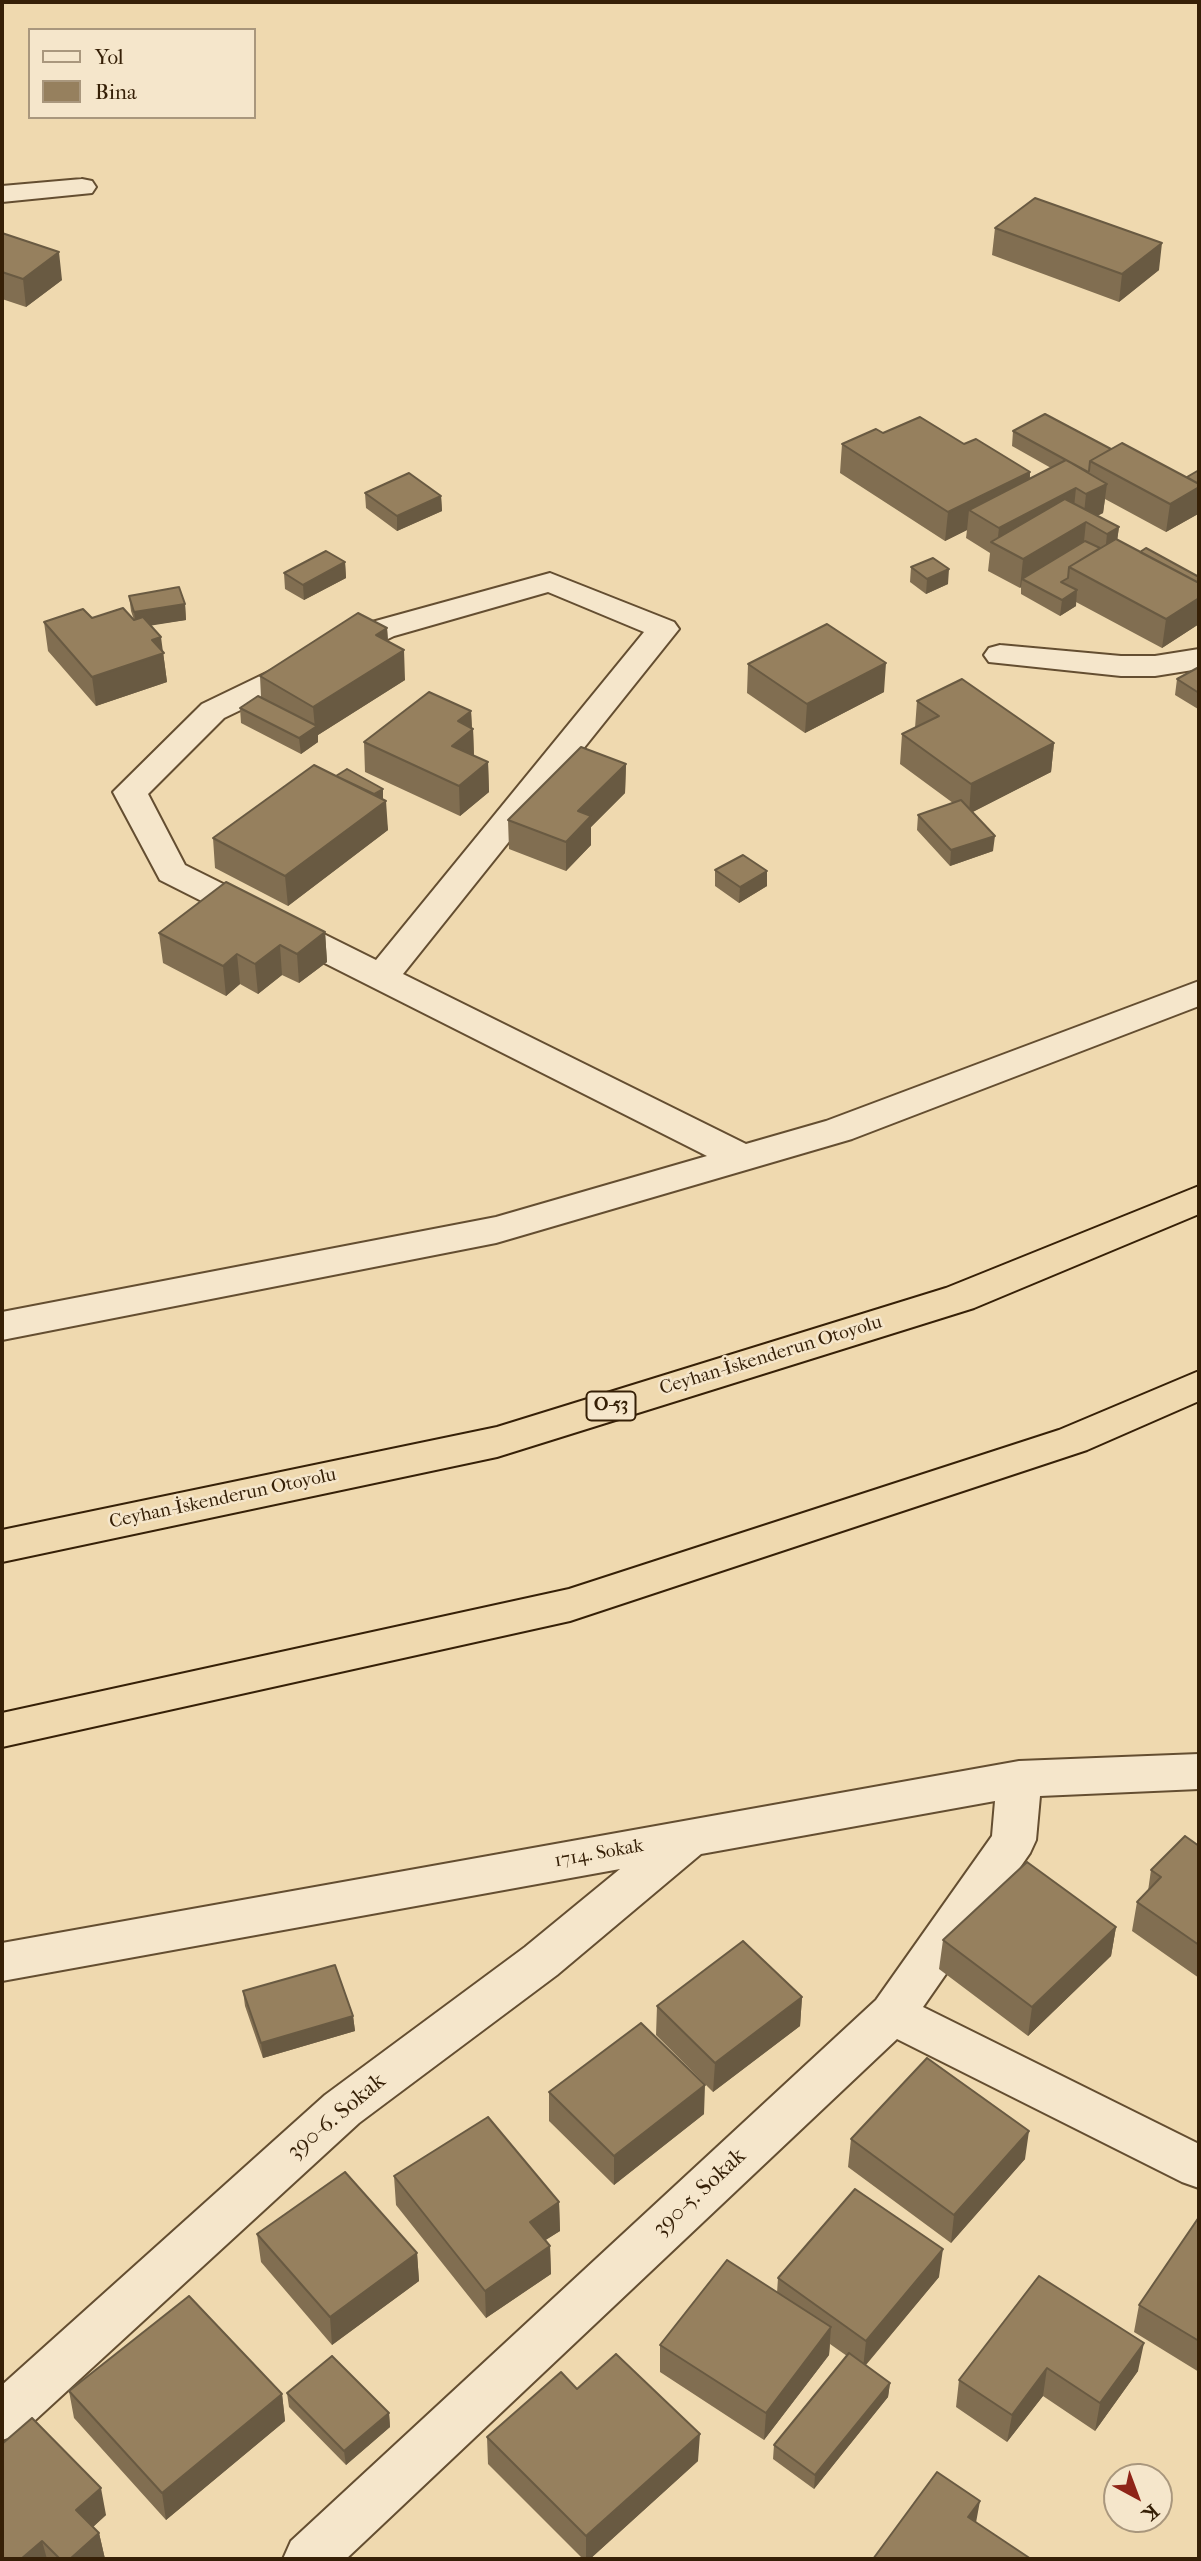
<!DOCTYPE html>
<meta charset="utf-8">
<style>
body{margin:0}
#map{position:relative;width:1201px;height:2561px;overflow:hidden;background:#efd9af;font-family:"IM FELL French Canon",serif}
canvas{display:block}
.frame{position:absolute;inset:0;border:4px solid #362007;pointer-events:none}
.legend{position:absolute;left:28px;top:28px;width:228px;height:91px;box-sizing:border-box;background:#f5e6cb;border:2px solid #a9977d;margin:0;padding:9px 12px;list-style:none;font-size:21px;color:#362007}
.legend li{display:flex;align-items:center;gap:14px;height:35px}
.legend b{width:35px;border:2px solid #a9977d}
.north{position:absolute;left:1103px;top:2463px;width:70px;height:70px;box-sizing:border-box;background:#f5e6cb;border:2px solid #a9977d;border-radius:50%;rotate:139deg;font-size:19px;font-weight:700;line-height:28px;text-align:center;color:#362007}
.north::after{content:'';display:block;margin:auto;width:24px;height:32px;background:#8f2418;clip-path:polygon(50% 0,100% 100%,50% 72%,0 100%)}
</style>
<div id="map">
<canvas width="1201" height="2561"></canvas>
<div class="frame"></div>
<ul class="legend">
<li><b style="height:9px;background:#f5e6cb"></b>Yol</li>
<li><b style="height:19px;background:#96805e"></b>Bina</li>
</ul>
<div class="north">K</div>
</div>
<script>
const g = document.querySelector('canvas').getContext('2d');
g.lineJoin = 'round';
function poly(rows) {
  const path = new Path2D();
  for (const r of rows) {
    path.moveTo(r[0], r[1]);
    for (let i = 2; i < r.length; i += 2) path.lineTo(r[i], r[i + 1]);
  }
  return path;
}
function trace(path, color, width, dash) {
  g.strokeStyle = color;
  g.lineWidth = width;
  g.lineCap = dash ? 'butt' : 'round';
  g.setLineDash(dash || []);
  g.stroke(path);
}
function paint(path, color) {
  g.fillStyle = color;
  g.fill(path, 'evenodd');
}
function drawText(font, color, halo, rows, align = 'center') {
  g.font = font + ' "IM FELL French Canon",serif';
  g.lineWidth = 5;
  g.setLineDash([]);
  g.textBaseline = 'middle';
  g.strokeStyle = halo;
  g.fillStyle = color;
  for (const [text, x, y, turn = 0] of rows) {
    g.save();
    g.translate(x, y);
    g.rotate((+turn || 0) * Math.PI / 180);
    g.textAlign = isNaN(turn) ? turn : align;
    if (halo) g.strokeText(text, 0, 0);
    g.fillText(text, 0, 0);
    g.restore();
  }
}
const minor = poly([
 [82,179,92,181,96,187,92,193,2,202,2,186,82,179],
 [550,573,674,622,679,629,403,974,746,1144,826,1121,1199,981,1199,1006,852,1139,496,1243,2,1340,2,1312,496,1217,707,1156,160,880,113,792,202,704,372,622,550,573],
 [548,592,644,632,376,960,185,865,148,794,224,718,394,636,548,592],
 [1000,645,1121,656,1155,656,1199,649,1199,669,1155,676,1121,676,989,662,984,655,989,648,1000,645],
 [1199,1754,1199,1789,1040,1796,1036,1840,1030,1853,923,2007,1199,2144,1199,2188,1182,2182,897,2039,346,2559,283,2559,291,2541,876,2000,992,1836,995,1801,701,1854,557,1975,359,2123,20,2434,2,2440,2,2385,325,2095,525,1947,620,1869,2,1981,2,1943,1019,1761,1199,1754]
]);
const highway = poly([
 [1199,1186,1199,1214,974,1308,497,1457,2,1562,2,1530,497,1427,946,1288,1199,1186],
 [1199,1371,1199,1401,1087,1450,570,1621,2,1747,2,1713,569,1589,1059,1430,1199,1371]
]);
const wall = poly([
 [995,228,1159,270,1119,302,992,255],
 [2,233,62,280,26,307,2,299],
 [1013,431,1111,449,1187,477,1199,470,1199,504,1198,514,1166,532,1105,499,1103,513,1097,516,1119,527,1117,540,1140,552,1199,577,1199,624,1162,648,1076,602,1076,606,1060,616,1021,594,1021,587,1020,588,988,571,990,553,966,538,967,530,945,541,840,473,842,444,883,433,1030,472,1030,479,1051,468,1012,446],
 [365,493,441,496,442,511,397,531,366,508],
 [345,562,346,578,304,600,285,589,284,573],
 [911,567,948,584,926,594,910,582],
 [129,596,185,604,186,620,150,625,163,652,167,682,96,706,48,651,44,622,92,618,134,620,131,611],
 [387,628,388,642,405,680,318,735,318,742,301,754,241,723,240,708,261,697,260,676],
 [748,664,884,692,805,733,747,693],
 [1199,667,1199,709,1198,709,1175,695,1177,679],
 [917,701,1054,743,1051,772,972,812,993,851,950,866,917,830,918,815,953,803,900,764,902,734,915,728],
 [471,711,472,728,473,729,474,756,488,762,489,792,460,816,365,772,364,742],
 [626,764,625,793,591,827,591,845,566,871,509,849,508,820],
 [383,799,388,830,288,906,215,868,213,838],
 [715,870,767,886,739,903,715,886],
 [325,932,327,962,299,983,282,975,258,994,240,984,226,996,163,963,159,933],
 [1199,1846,1199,1978,1132,1931,1137,1902,1148,1891,1151,1870],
 [1116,1927,1111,1956,1028,2036,939,1969,943,1940],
 [243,1991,353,2016,355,2031,263,2058,245,2006],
 [802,1997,800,2026,713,2092,656,2035,657,2006],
 [549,2092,704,2114,614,2185,549,2121],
 [851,2139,1025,2159,951,2243,848,2167],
 [394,2176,559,2202,560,2231,545,2240,550,2246,551,2274,486,2318,396,2205],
 [1199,2217,1199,2372,1134,2332,1139,2305],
 [257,2234,417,2253,419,2281,332,2345,261,2262],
 [1039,2276,1138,2371,1095,2431,1043,2396,1007,2442,956,2407,959,2380],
 [939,2277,866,2365,890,2383,888,2397,814,2489,773,2459,774,2445,847,2356,830,2344,829,2355,764,2440,660,2372,660,2345,777,2293,778,2278],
 [577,2389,698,2461,590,2559,583,2559,488,2464,487,2437],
 [69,2391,282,2394,285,2421,166,2520,74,2418],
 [287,2393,389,2413,390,2427,346,2465,289,2407],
 [2,2444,106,2515,93,2527,99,2533,105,2559,2,2559]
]);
const shadedWall = poly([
 [1162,243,1159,270,1119,302,1122,274],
 [59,252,62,280,26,307,23,279],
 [1030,472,1028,501,969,510,967,530,945,541,948,512],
 [1107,484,1103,513,1083,523,1086,494],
 [1199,487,1198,514,1166,532,1170,504],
 [1076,488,1073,517,997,545,999,528],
 [441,496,442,511,397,531,397,516],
 [1086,522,1083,551,1022,579,1021,587,1020,588,1023,559],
 [1119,527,1115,556,1105,554,1107,534],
 [345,562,346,578,304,600,303,585],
 [949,569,948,584,926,594,927,579],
 [1077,590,1076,606,1060,616,1062,600],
 [1199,598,1199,624,1162,648,1166,619],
 [185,604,186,620,136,628,134,612],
 [387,628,389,657,376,635],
 [161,637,167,682,96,706,92,677,152,640],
 [404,650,405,680,318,735,318,742,301,754,299,738,315,728,313,707],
 [886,663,884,692,805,733,807,704],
 [471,711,472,730,473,729,474,758,452,746,458,721],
 [1054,743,1051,772,969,814,971,784],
 [488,762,489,792,460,816,459,786],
 [626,764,625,793,591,827,591,845,566,871,566,842,578,811],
 [383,789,383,803,386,801,388,830,288,906,285,876,365,800],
 [995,836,993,851,950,866,951,850],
 [767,871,767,886,739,903,740,887],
 [325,932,327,962,299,983,297,954],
 [280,945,282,975,258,994,255,964],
 [237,954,240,984,226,996,223,966],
 [1116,1927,1111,1956,1028,2036,1032,2007],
 [802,1997,800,2026,713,2092,715,2063],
 [353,2016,355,2031,263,2058,261,2043],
 [705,2085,704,2114,614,2185,614,2156],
 [1029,2131,1025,2159,951,2243,954,2215],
 [559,2202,560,2231,530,2250,530,2222],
 [550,2246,551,2274,486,2318,485,2291],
 [943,2249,939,2277,863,2368,866,2341],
 [417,2253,419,2281,332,2345,330,2317],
 [831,2327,829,2355,764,2440,766,2413],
 [1144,2343,1138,2371,1095,2431,1100,2403],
 [1047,2368,1043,2396,1007,2442,1012,2415],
 [890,2383,888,2397,814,2489,815,2475],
 [282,2394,285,2421,166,2520,162,2493],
 [389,2413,390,2427,346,2465,344,2451],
 [700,2434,698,2461,590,2559,586,2559,586,2536],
 [101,2488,106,2515,82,2537,76,2510],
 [980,2501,975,2528,968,2517],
 [99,2533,105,2559,70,2559],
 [42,2541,47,2559,21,2559]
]);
const building = poly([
 [1035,198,1162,243,1122,274,995,228,1035,198],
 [2,233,59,252,23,279,2,272,2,233],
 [1045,414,1111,449,1090,461,1089,471,1088,472,1013,431,1045,414],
 [920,417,964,444,976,439,1030,472,948,512,842,444,876,429,883,433,920,417],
 [1122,443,1199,484,1199,487,1170,504,1090,461,1122,443],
 [1066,460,1107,484,1086,494,1076,488,999,528,969,510,1066,460],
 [1199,470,1199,484,1187,477,1199,470],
 [409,473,441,496,397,516,365,493,409,473],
 [1065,499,1119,527,1107,534,1086,522,1023,559,991,542,1065,499],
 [1116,539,1199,583,1199,598,1166,619,1069,567,1116,539],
 [1085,541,1100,548,1069,567,1068,578,1061,582,1077,590,1062,600,1022,579,1085,541],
 [1146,548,1199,577,1199,583,1140,552,1146,548],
 [326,551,345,562,303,585,284,573,326,551],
 [933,558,949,569,927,579,911,567,933,558],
 [179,587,185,604,134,612,129,596,179,587],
 [123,608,134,620,143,617,161,637,152,640,164,653,92,677,44,622,83,609,92,618,123,608],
 [358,613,387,628,376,635,404,650,313,707,260,676,358,613],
 [827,624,886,663,807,704,748,664,827,624],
 [1199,667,1199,693,1177,679,1199,667],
 [962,679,1054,743,971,784,902,734,939,716,917,701,962,679],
 [429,692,471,711,458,721,473,729,452,746,488,762,459,786,364,742,429,692],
 [258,696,317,726,299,738,240,708,258,696],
 [581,747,626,764,578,811,591,816,566,842,508,820,581,747],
 [314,765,386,801,285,876,213,838,314,765],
 [347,769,383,789,374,794,336,776,347,769],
 [961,800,995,836,951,850,918,815,961,800],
 [743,855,767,871,740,887,715,870,743,855],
 [226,882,325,932,297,954,280,945,255,964,237,954,223,966,159,933,226,882],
 [1185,1836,1199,1846,1199,1945,1137,1902,1161,1877,1151,1870,1185,1836],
 [1027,1862,1116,1927,1032,2007,943,1940,1027,1862],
 [743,1941,802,1997,715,2063,657,2006,743,1941],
 [335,1965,353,2016,261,2043,243,1991,335,1965],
 [641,2023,705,2085,614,2156,549,2092,641,2023],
 [927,2058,1029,2131,954,2215,851,2139,927,2058],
 [488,2117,559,2202,530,2222,550,2246,485,2291,394,2176,488,2117],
 [345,2172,417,2253,330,2317,257,2234,345,2172],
 [855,2189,943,2249,866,2341,778,2278,855,2189],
 [1199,2217,1199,2341,1139,2305,1199,2217],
 [727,2260,831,2327,766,2413,660,2345,727,2260],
 [1039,2276,1144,2343,1100,2403,1047,2368,1012,2415,959,2380,1039,2276],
 [189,2296,282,2394,162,2493,69,2391,189,2296],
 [849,2353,890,2383,815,2475,774,2445,849,2353],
 [616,2354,700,2434,586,2536,487,2437,561,2372,577,2389,616,2354],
 [332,2356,389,2413,344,2451,287,2393,332,2356],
 [32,2418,101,2488,76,2510,99,2533,70,2559,60,2559,42,2541,21,2559,2,2559,2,2444,32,2418],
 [937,2472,980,2501,968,2517,1031,2559,873,2559,937,2472]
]);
const shields = [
 [611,1406,49]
];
const shieldNames = [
 ["O-53",611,1406]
];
const streetNames = [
 ["Ceyhan-İskenderun Otoyolu",771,1356,-17],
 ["Ceyhan-İskenderun Otoyolu",223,1499,-12],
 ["1714. Sokak",599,1854,-10]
];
const nearStreetnames = [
 ["390-6. Sokak",337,2117,-40],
 ["390-5. Sokak",700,2193,-43]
];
trace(minor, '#644e31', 4);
trace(highway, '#362007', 4);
paint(minor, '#f5e6cb');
paint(highway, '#efd9af');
paint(wall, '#816e51');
paint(shadedWall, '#695a42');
paint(building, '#96805e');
trace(building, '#695a42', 2);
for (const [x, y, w] of shields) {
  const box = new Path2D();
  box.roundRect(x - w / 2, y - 14.5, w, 29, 5);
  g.fillStyle = '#f5e6cb';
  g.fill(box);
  trace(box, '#362007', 2);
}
drawText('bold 18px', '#362007', null, shieldNames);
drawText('19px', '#362007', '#f5e6cb', streetNames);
drawText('23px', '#362007', '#f5e6cb', nearStreetnames);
</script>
